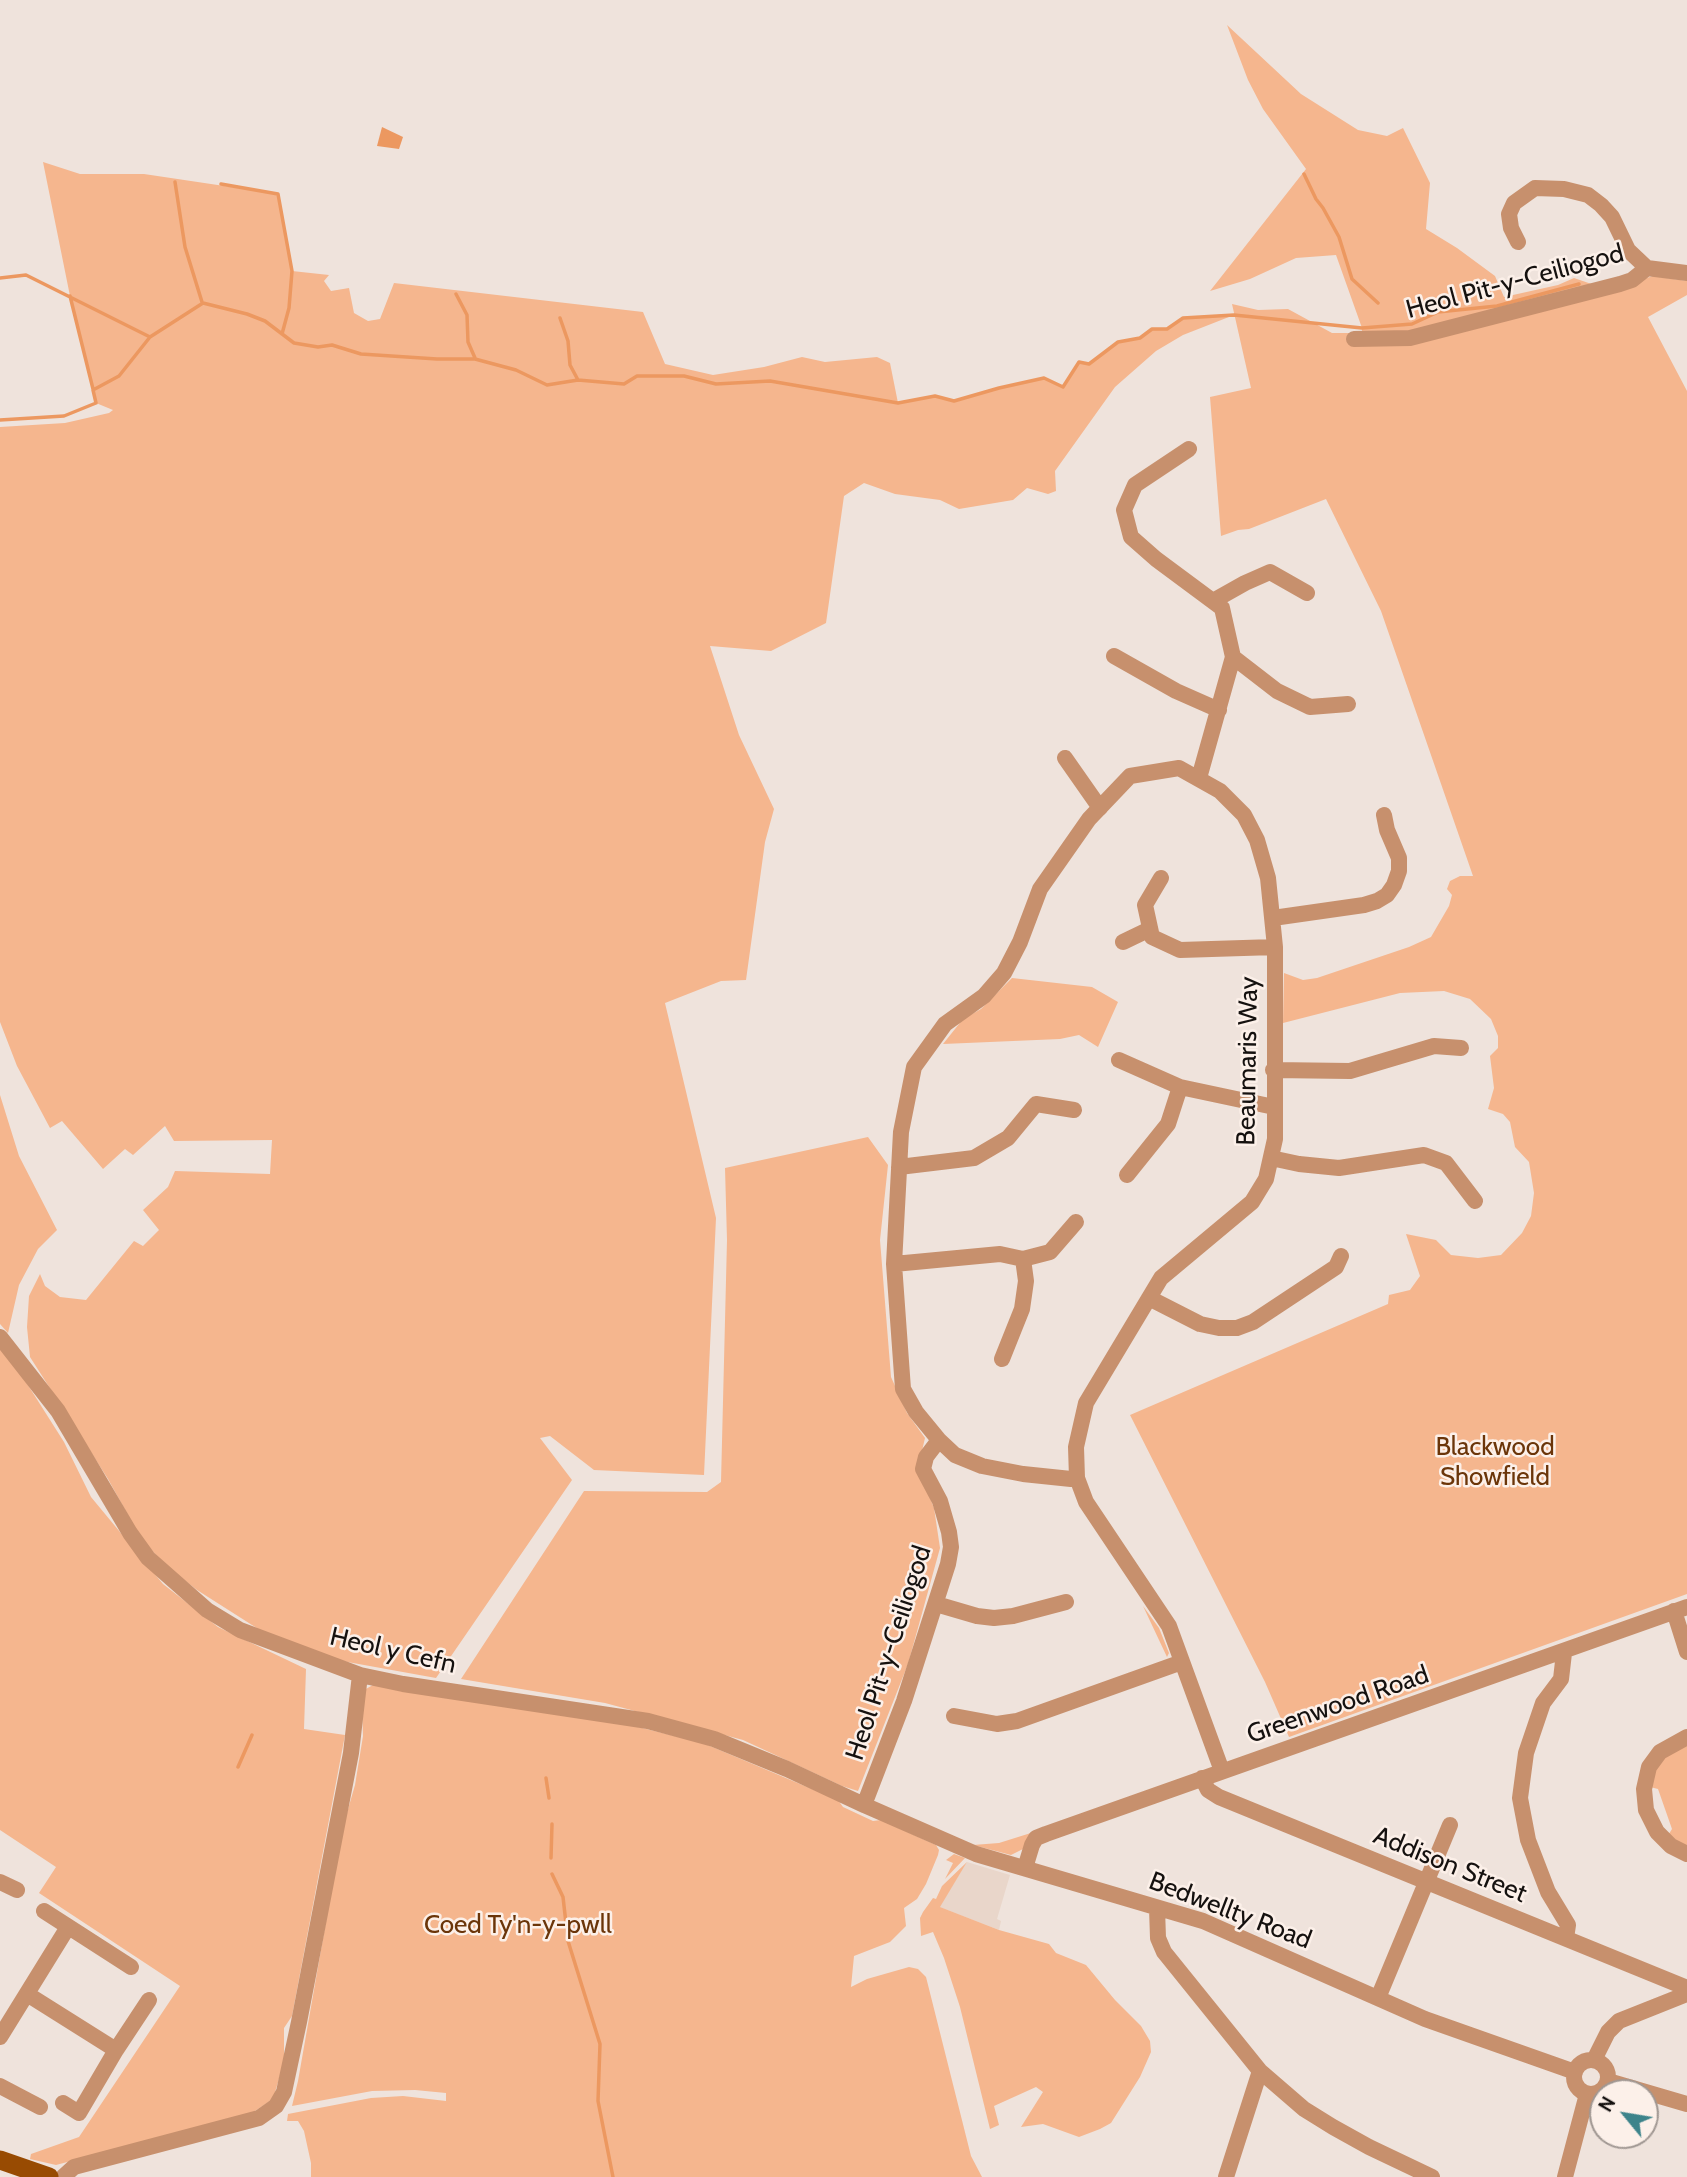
<!DOCTYPE html>
<style>
body{margin:0}
#map{position:relative;width:1687px;height:2177px;overflow:hidden;background:#efe3dc;font-family:Cabin,sans-serif}
canvas{display:block}
.north{position:absolute;left:1589px;top:2079px;width:70px;height:70px;box-sizing:border-box;background:#fcf0e9;border:2px solid #a09792;border-radius:50%;rotate:300deg;font-size:19px;font-weight:700;line-height:28px;text-align:center;color:#15110f}
.north::after{content:'';display:block;margin:auto;width:24px;height:32px;background:#3d848b;clip-path:polygon(50% 0,100% 100%,50% 72%,0 100%)}
</style>
<div id="map">
<canvas width="1687" height="2177"></canvas>
<div class="north">N</div>
</div>
<script>
const g = document.querySelector('canvas').getContext('2d');
g.lineJoin = 'round';
function paint(path, color) {
  g.fillStyle = color;
  g.fill(path, 'evenodd');
}
function poly(rows) {
  const path = new Path2D();
  for (const r of rows) {
    if (r.length === 3) {
      path.moveTo(r[0] + r[2], r[1]);
      path.arc(r[0], r[1], r[2], 0, 2 * Math.PI);
      continue;
    }
    path.moveTo(r[0], r[1]);
    for (let i = 2; i < r.length; i += 2) path.lineTo(r[i], r[i + 1]);
  }
  return path;
}
function trace(path, color, width, dash) {
  g.strokeStyle = color;
  g.lineWidth = width;
  g.lineCap = dash ? 'butt' : 'round';
  g.setLineDash(dash || []);
  g.stroke(path);
}
function drawText(font, color, halo, rows, align = 'center') {
  g.font = font + ' Cabin,sans-serif';
  g.lineWidth = 5;
  g.setLineDash([]);
  g.textBaseline = 'middle';
  g.strokeStyle = halo;
  g.fillStyle = color;
  for (const [text, x, y, turn = 0] of rows) {
    g.save();
    g.translate(x, y);
    g.rotate((+turn || 0) * Math.PI / 180);
    g.textAlign = isNaN(turn) ? turn : align;
    if (halo) g.strokeText(text, 0, 0);
    g.fillText(text, 0, 0);
    g.restore();
  }
}
const built = poly([
 [967,1862,1010,1875,997,1919,1001,1921,999,1930,939,1907]
]);
const green = poly([
 [1227,25,1301,94,1358,130,1387,136,1403,128,1430,183,1426,229,1457,248,1495,276,1504,297,1558,285,1574,278,1609,290,1653,276,1687,281,1687,295,1648,317,1687,391,1687,1594,1289,1737,1265,1682,1130,1415,1388,1304,1389,1295,1410,1290,1420,1276,1406,1234,1436,1240,1451,1255,1478,1258,1501,1255,1522,1233,1531,1216,1534,1193,1529,1162,1515,1147,1510,1122,1503,1114,1488,1109,1494,1088,1490,1056,1498,1048,1498,1036,1491,1019,1470,999,1444,991,1400,993,1283,1023,1284,973,1303,980,1317,978,1409,947,1431,937,1449,906,1452,895,1447,889,1450,881,1460,876,1473,876,1381,611,1326,499,1249,529,1238,530,1221,536,1210,397,1251,388,1232,304,1258,310,1288,309,1332,333,1362,333,1362,328,1336,255,1296,258,1250,279,1210,291,1306,169,1263,109,1248,80],
 [43,162,80,174,144,174,278,194,292,271,329,275,324,281,331,291,349,288,354,313,368,321,380,319,394,283,643,312,665,364,713,375,764,367,802,357,825,362,877,357,890,363,898,403,935,396,954,401,999,388,1044,378,1063,387,1079,362,1090,363,1118,342,1140,338,1152,329,1167,328,1183,318,1234,315,1183,335,1156,351,1115,387,1055,471,1056,491,1048,494,1027,488,1013,500,959,509,940,500,895,494,864,483,844,496,826,623,771,651,710,646,739,735,774,809,765,842,746,980,721,981,665,1003,716,1218,704,1475,594,1470,550,1436,540,1438,572,1480,436,1678,342,1661,263,1632,197,1590,165,1565,140,1537,108,1479,30,1357,27,1327,29,1296,40,1274,45,1286,60,1297,86,1300,134,1241,143,1246,159,1230,143,1210,168,1187,175,1171,270,1174,272,1140,174,1141,165,1126,133,1155,125,1149,103,1169,62,1121,50,1128,17,1066,0,1022,0,427,65,423,109,413,113,410,96,403,70,296],
 [1012,978,1092,987,1118,1002,1098,1047,1079,1035,1060,1039,943,1044,963,1019,981,1009],
 [0,1095,19,1156,57,1230,38,1249,19,1285,8,1333,0,1324],
 [868,1137,888,1165,880,1240,891,1377,907,1413,925,1438,918,1468,934,1508,940,1548,908,1664,858,1791,842,1786,743,1740,605,1703,461,1679,584,1491,707,1492,721,1482,727,1240,725,1168],
 [0,1347,19,1371,64,1442,91,1497,163,1584,218,1627,306,1669,304,1729,345,1735,292,2016,284,2028,284,2062,273,2099,252,2113,56,2165,30,2159,31,2154,79,2137,180,1986,39,1893,56,1867,0,1830],
 [1143,1606,1159,1628,1169,1653,1167,1657],
 [373,1685,614,1721,703,1743,838,1800,843,1807,873,1821,881,1820,936,1845,939,1850,938,1855,926,1884,917,1899,904,1908,906,1926,890,1942,854,1956,851,1987,867,1979,909,1967,918,1969,926,1977,971,2156,982,2177,311,2177,311,2163,304,2131,298,2121,287,2121,288,2114,371,2098,403,2096,446,2101,446,2093,415,2090,372,2091,292,2106,298,2081,342,1830,355,1785,363,1736,362,1707,364,1690],
 [1687,1741,1687,1850,1667,1837,1672,1829,1658,1789,1650,1787,1653,1769,1665,1753],
 [1034,1832,1023,1849,1011,1855,973,1845,999,1843],
 [954,1854,965,1858,945,1879,953,1863,946,1860],
 [967,1862,940,1907,999,1930,1049,1944,1056,1953,1086,1965,1115,2000,1141,2026,1150,2041,1151,2052,1140,2077,1111,2123,1100,2129,1079,2137,1043,2124,1021,2127,1043,2092,1036,2087,994,2106,999,2125,990,2129,960,2007,944,1958,933,1932,921,1936,920,1918,923,1912,933,1898,936,1899,942,1886]
]);
const water = poly([
 [382,127,403,137,399,149,377,146]
]);
const stream = poly([
 [1304,174,1316,199,1323,208,1339,237,1352,279,1378,303],
 [175,182,185,247,202,302],
 [221,184,278,194,292,271,289,308,282,334],
 [0,278,26,275,150,337],
 [456,294,467,315,468,342,475,358],
 [70,296,93,389],
 [560,318,568,341,570,365,578,380],
 [0,420,64,416,96,403,93,390,119,376,150,337,203,303,247,314,265,321,294,343,318,347,332,345,361,354,437,359,475,359,516,370,547,385,578,380,624,384,637,376,684,376,716,384,770,381,898,403,935,396,954,401,999,388,1044,378,1063,387,1079,362,1089,364,1118,342,1140,338,1152,329,1167,329,1183,318,1234,315,1362,328,1412,324,1438,312,1497,306,1579,284],
 [238,1767,252,1735],
 [546,1778,549,1798],
 [551,1858,552,1824],
 [552,1874,563,1897,568,1941,600,2044,598,2101,613,2177]
]);
const minor = poly([
 [1518,242,1511,228,1509,214,1514,203,1535,188,1564,189,1588,195,1601,205,1612,217,1628,250,1647,268,1687,273],
 [1354,339,1410,338,1620,284,1632,280,1647,268],
 [1189,449,1135,485,1124,510,1131,537,1156,559,1222,608,1233,657,1199,778],
 [1213,601,1245,583,1270,572,1307,593],
 [1114,656,1176,691,1219,710],
 [1233,657,1277,691,1310,707,1348,704],
 [1065,758,1100,808],
 [1161,878,1145,905,1152,937,1180,950,1275,947],
 [1273,918,1364,905,1377,901,1387,895,1394,885,1399,871,1399,858,1387,830,1384,815],
 [1123,942,1150,929],
 [1119,1060,1180,1087,1274,1107],
 [1273,1070,1350,1071,1434,1046,1461,1048],
 [1271,1158,1299,1164,1339,1168,1424,1155,1446,1163,1475,1201],
 [899,1167,974,1158,1008,1138,1036,1104,1074,1110],
 [1127,1175,1168,1124,1180,1087],
 [894,1264,1000,1254,1023,1259,1050,1252,1076,1222],
 [1149,1298,1200,1324,1219,1328,1237,1328,1253,1322,1336,1267,1341,1256],
 [0,1337,58,1411,130,1533,148,1558,207,1610,240,1630,360,1675,403,1684,648,1721,714,1739,787,1769,864,1805,976,1854,1203,1921,1425,2019,1575,2072],
 [1002,1359,1022,1309,1026,1281,1023,1259],
 [1077,1478,1071,1479,1023,1474,982,1466,955,1455,939,1440,916,1412,903,1389,894,1264,901,1132,914,1067,945,1024,984,996,1004,973,1020,942,1040,889,1089,819,1130,776,1179,768,1220,791,1244,815,1257,840,1268,878,1275,947,1275,1139,1266,1179,1252,1202,1161,1278,1086,1403,1076,1447,1077,1478,1086,1502,1169,1626,1222,1771],
 [936,1604,977,1616,994,1618,1013,1616,1066,1602],
 [1674,1611,1687,1652],
 [1564,1653,1561,1679,1543,1703,1526,1753,1520,1798,1528,1840,1548,1892,1568,1925,1566,1938],
 [954,1716,997,1724,1017,1721,1182,1662],
 [1687,1737,1660,1752,1649,1767,1644,1789,1646,1810,1657,1832,1671,1846,1687,1854],
 [1202,1778,1208,1790,1219,1797,1687,1988],
 [864,1805,904,1701,948,1564,951,1547,949,1532,940,1501,923,1469,926,1457,939,1440],
 [1025,1868,1032,1845,1036,1838,1046,1834,1687,1607],
 [0,1882,17,1890],
 [1157,1908,1158,1938,1164,1952,1260,2071,1304,2109,1333,2127,1369,2147,1432,2177],
 [44,1911,131,1967],
 [27,1994,116,2050,149,2000],
 [1378,1998,1450,1825],
 [0,2037,68,1927],
 [1591,2077,17],
 [1594,2060,1608,2032,1619,2021,1687,1994],
 [1608,2081,1687,2104],
 [0,2086,40,2107],
 [63,2103,79,2113,116,2050],
 [63,2177,74,2167,259,2118,276,2106,284,2092,299,2022,351,1753,360,1675],
 [1226,2177,1260,2071],
 [1565,2177,1587,2094]
]);
const major = poly([
 [0,2160,49,2177]
]);
const streetNames = [
 ["Heol Pit-y-Ceiliogod",1515,282,-15],
 ["Beaumaris Way",1248,1061,-89],
 ["Heol y Cefn",393,1651,13],
 ["Heol Pit-y-Ceiliogod",889,1653,-72],
 ["Greenwood Road",1338,1705,-19],
 ["Addison Street",1450,1865,22],
 ["Bedwellty Road",1230,1911,21]
];
const parkNames = [
 ["Blackwood",1495,1447],
 ["Showfield",1495,1477],
 ["Coed Ty'n-y-pwll",518,1925]
];
paint(built, '#e9d6ca');
paint(green, '#f5b68e');
paint(water, '#ec9860');
trace(stream, '#ec9860', 3.5);
trace(minor, '#c7906d', 16);
trace(major, '#984b02', 19);
drawText('26px', '#15110f', '#fcf0e9', streetNames);
drawText('26px', '#6b3509', '#fcf0e9', parkNames);
</script>
